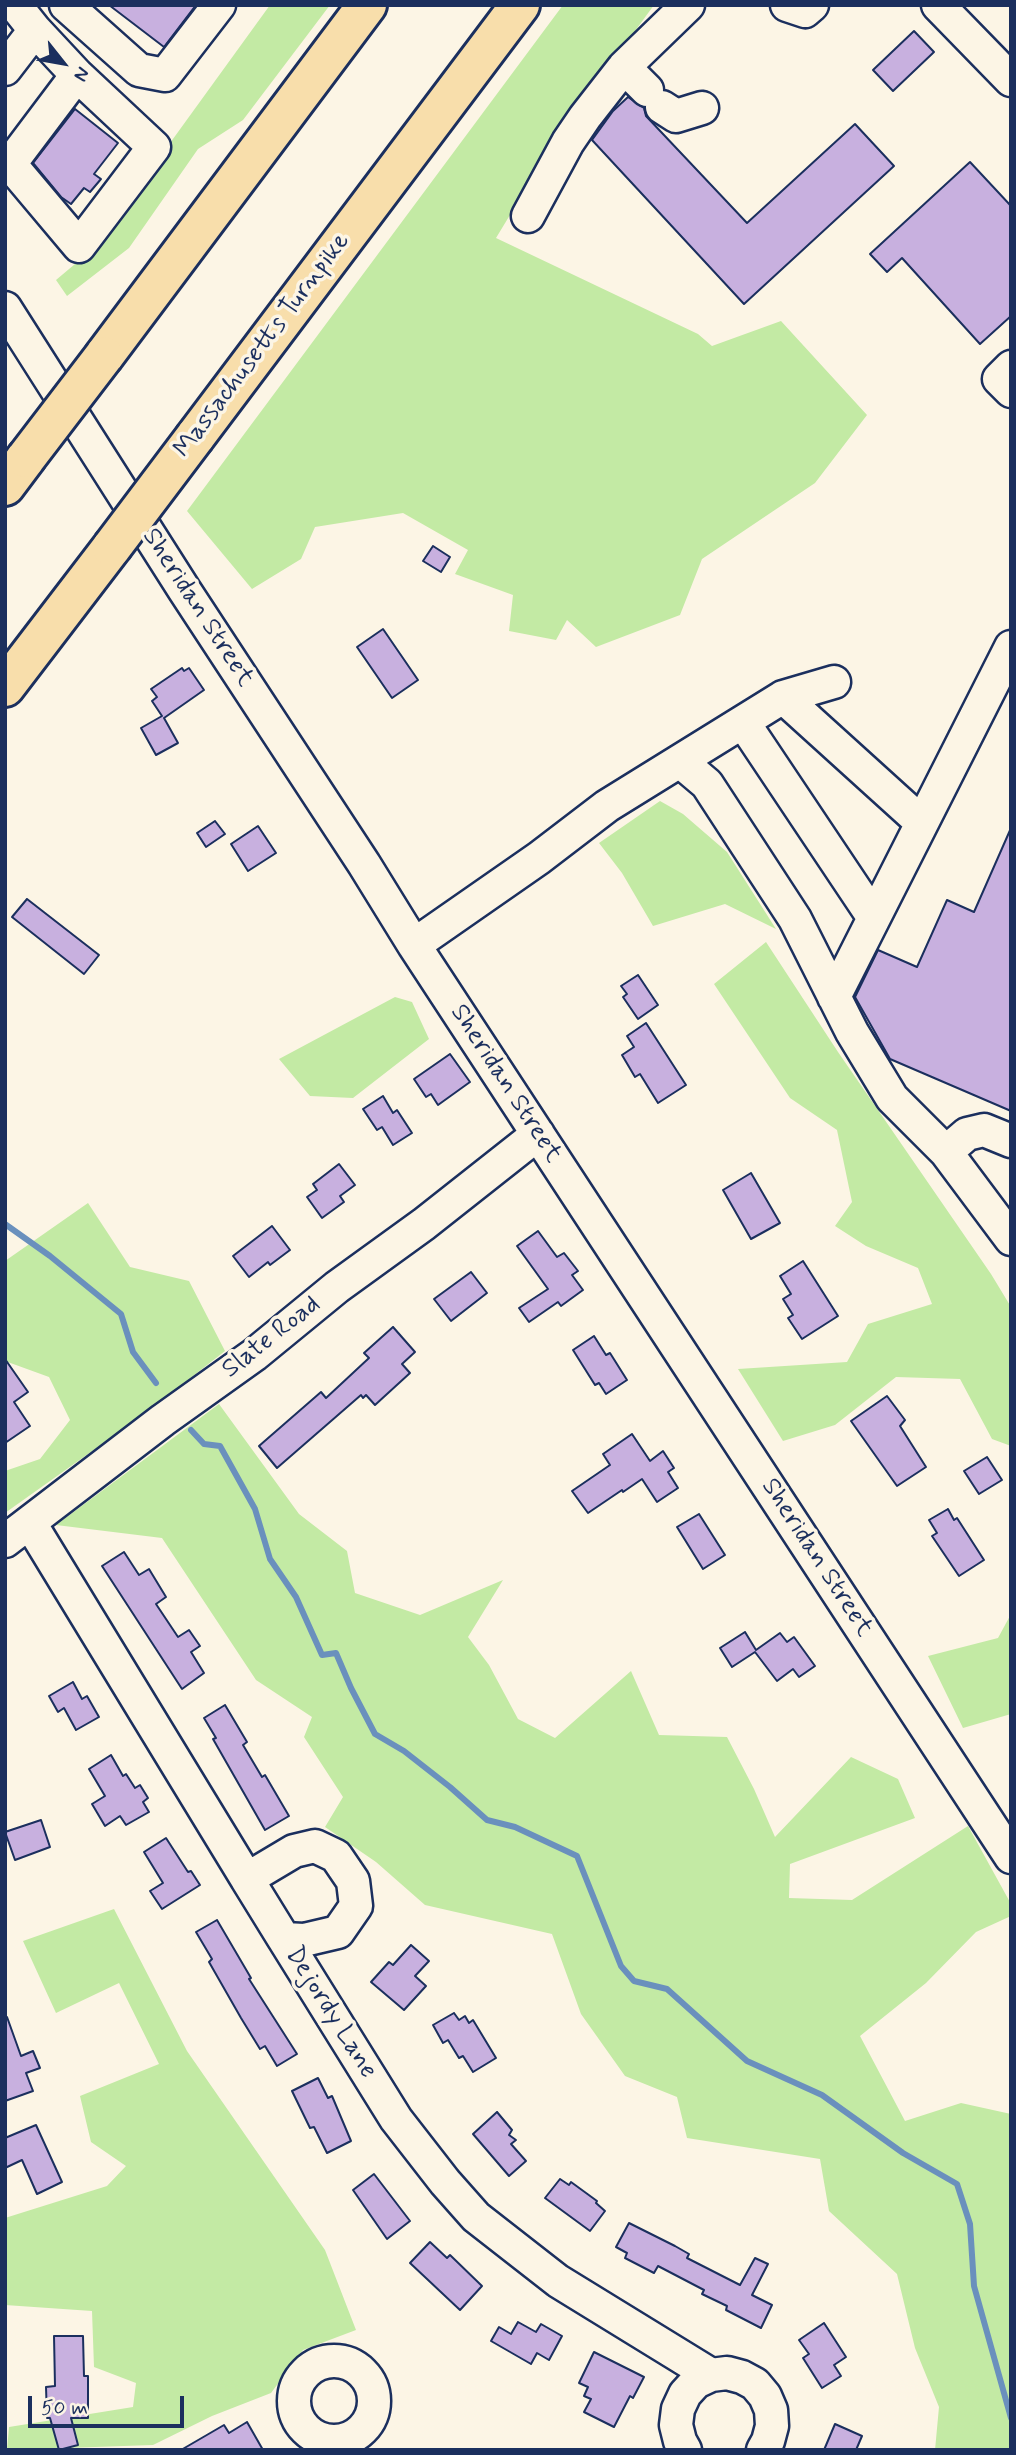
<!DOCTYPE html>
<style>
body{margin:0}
#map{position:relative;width:1016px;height:2455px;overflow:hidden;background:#fcf5e5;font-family:Mynerve,sans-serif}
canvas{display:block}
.frame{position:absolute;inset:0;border:7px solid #1b2f5e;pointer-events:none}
.north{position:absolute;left:28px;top:28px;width:70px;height:70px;-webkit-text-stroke:5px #fcf5e5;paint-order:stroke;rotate:121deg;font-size:19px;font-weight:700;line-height:28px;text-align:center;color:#1b2f5e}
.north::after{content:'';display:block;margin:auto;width:24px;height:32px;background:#1b2f5e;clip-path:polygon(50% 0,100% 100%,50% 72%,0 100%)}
.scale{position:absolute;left:28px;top:2396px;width:156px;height:32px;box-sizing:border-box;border:4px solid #1b2f5e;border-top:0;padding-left:9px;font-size:21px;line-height:24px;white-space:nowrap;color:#1b2f5e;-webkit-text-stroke:5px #fcf5e5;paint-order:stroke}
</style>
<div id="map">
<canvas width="1016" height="2455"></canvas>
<div class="frame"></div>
<div class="north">N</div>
<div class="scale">50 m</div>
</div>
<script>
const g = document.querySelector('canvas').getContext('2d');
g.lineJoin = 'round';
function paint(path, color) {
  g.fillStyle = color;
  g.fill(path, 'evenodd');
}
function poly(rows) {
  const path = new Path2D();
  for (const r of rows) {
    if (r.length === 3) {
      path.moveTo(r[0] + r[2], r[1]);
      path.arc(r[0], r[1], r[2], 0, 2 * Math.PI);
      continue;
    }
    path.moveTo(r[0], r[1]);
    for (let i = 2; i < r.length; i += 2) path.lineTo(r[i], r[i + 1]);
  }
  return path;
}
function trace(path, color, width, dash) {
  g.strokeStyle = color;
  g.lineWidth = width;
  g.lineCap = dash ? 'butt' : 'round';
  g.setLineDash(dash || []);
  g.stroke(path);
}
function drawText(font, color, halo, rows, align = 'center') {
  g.font = font + ' Mynerve,sans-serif';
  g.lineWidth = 7;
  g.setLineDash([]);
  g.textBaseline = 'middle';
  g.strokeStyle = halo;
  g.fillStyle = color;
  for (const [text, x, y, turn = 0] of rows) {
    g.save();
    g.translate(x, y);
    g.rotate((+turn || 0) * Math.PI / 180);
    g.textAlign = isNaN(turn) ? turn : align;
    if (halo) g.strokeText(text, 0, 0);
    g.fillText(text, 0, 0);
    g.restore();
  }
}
const green = poly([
 [270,5,330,5,243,120,198,149,129,248,67,296,56,280,94,248],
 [563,5,654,5,635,31,646,42,567,121,496,238,698,334,712,346,781,321,867,415,815,483,702,559,680,615,596,647,567,620,556,640,509,631,513,595,455,574,468,550,403,513,315,527,301,559,252,589,187,511],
 [660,801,683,814,727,852,776,929,725,904,653,926,622,873,599,843],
 [766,942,838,1052,991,1274,1011,1307,1011,1446,992,1439,960,1379,896,1377,835,1425,783,1441,738,1369,847,1362,868,1324,932,1304,918,1268,866,1246,835,1226,852,1202,837,1130,790,1098,714,984],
 [395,997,412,1002,429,1039,353,1098,310,1096,279,1059],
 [88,1203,130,1267,189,1281,225,1351,147,1412,5,1513,5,1471,40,1459,70,1420,49,1377,5,1361,5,1261],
 [219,1404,299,1514,347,1551,355,1593,420,1615,503,1580,468,1637,489,1665,518,1719,555,1738,631,1671,659,1735,727,1737,754,1789,775,1837,851,1757,898,1779,915,1818,790,1864,789,1898,852,1900,968,1826,1011,1904,1011,1916,976,1932,926,1983,860,2036,905,2121,961,2103,1011,2114,1011,2450,935,2450,939,2407,915,2348,897,2274,829,2211,820,2159,687,2138,677,2097,625,2076,581,2014,552,1934,425,1905,376,1862,325,1827,343,1797,304,1737,312,1717,256,1680,162,1538,56,1525],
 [1011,1614,1011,1714,963,1728,928,1656,998,1638],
 [114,1909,187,2051,325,2250,356,2330,303,2350,271,2393,212,2416,153,2445,7,2450,9,2427,133,2407,136,2383,94,2367,92,2311,5,2305,5,2218,107,2186,126,2166,91,2142,80,2096,159,2064,119,1983,56,2013,23,1941]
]);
const stream = poly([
 [5,1224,50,1256,121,1314,133,1352,156,1383],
 [191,1430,204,1444,220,1446,255,1509,270,1559,296,1597,322,1655,336,1653,351,1688,375,1734,404,1751,450,1787,487,1820,515,1827,577,1856,621,1966,634,1981,667,1989,747,2061,822,2095,903,2153,957,2184,970,2224,974,2286,1011,2418]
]);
const building = poly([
 [109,5,196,5,164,47,109,5],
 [914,31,934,52,893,91,873,70,914,31],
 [628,97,644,108,646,116,747,223,855,124,894,166,744,304,592,140,613,111,628,97],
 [75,109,118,143,94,174,101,179,90,192,84,188,71,204,61,197,33,163,75,109],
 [970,162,1011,206,1011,316,980,344,902,258,887,272,870,254,970,162],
 [433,546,450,557,441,572,423,561,433,546],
 [383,629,418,680,392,698,357,647,383,629],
 [182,668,184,671,189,668,204,690,164,718,178,743,156,755,141,728,162,716,152,701,157,697,151,689,182,668],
 [215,821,225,834,206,847,197,833,215,821],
 [258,826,276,853,248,871,231,844,258,826],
 [1011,828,1011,1111,890,1059,855,997,878,950,917,967,947,900,974,912,1011,828],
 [27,899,99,955,84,974,12,917,27,899],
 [638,975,658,1005,638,1019,623,997,627,994,621,986,638,975],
 [646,1023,686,1085,658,1103,640,1074,635,1077,622,1055,634,1047,627,1036,646,1023],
 [450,1054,470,1082,438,1105,431,1094,426,1097,414,1079,450,1054],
 [383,1096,393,1113,397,1110,412,1133,393,1145,382,1127,377,1130,363,1109,383,1096],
 [339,1164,355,1185,340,1196,344,1202,322,1218,307,1197,317,1190,313,1184,339,1164],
 [751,1173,780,1223,751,1239,723,1190,751,1173],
 [272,1226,290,1250,270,1265,268,1262,249,1277,233,1256,272,1226],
 [538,1231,557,1257,564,1253,578,1271,572,1275,583,1290,561,1306,558,1302,529,1322,519,1308,548,1289,517,1246,538,1231],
 [803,1261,838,1316,802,1339,788,1318,793,1315,783,1299,791,1294,780,1276,803,1261],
 [471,1272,487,1293,451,1321,434,1299,471,1272],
 [393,1327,415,1352,402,1364,410,1373,375,1405,366,1395,363,1398,361,1395,277,1468,259,1446,321,1392,326,1398,369,1358,364,1353,393,1327],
 [594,1336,606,1355,610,1353,627,1380,606,1394,599,1383,595,1385,573,1350,594,1336],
 [5,1359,28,1392,14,1402,30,1426,5,1443,5,1359],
 [887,1396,905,1420,900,1426,926,1467,897,1486,851,1421,887,1396],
 [632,1434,650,1461,663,1451,674,1468,668,1472,678,1488,657,1502,642,1479,623,1492,622,1490,588,1513,572,1491,610,1465,603,1454,632,1434],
 [987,1457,1002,1480,979,1494,964,1471,987,1457],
 [948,1509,954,1520,957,1518,984,1560,959,1576,932,1536,937,1533,929,1520,948,1509],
 [699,1514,725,1555,703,1569,677,1527,699,1514],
 [124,1552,139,1575,149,1569,166,1597,156,1604,178,1637,189,1630,200,1646,191,1652,204,1673,182,1689,102,1566,124,1552],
 [745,1632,756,1650,780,1633,787,1642,794,1637,815,1666,799,1677,793,1669,777,1681,755,1652,732,1667,720,1648,745,1632],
 [73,1682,82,1699,87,1696,99,1717,76,1730,64,1708,58,1712,49,1696,73,1682],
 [225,1705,247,1742,243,1745,262,1777,265,1775,289,1816,265,1830,213,1739,216,1738,204,1718,225,1705],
 [111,1755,123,1776,126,1774,135,1788,140,1785,148,1798,143,1802,149,1812,126,1825,120,1816,105,1826,92,1804,105,1796,89,1769,111,1755],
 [41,1820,50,1847,15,1860,5,1832,41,1820],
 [166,1838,188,1872,191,1871,200,1885,162,1909,150,1891,163,1883,144,1852,166,1838],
 [217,1920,251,1978,249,1979,297,2054,277,2066,265,2046,260,2049,241,2018,209,1962,212,1959,196,1932,217,1920],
 [411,1945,429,1961,415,1976,426,1986,404,2010,371,1982,389,1962,393,1965,411,1945],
 [454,2013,459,2020,465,2016,469,2023,473,2020,496,2058,473,2072,463,2056,459,2058,448,2040,443,2043,433,2025,454,2013],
 [5,2017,7,2017,21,2056,33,2051,40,2068,26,2073,33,2091,5,2101,5,2017],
 [318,2078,328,2098,332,2096,351,2141,327,2153,314,2127,310,2128,292,2091,318,2078],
 [497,2112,512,2130,509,2135,516,2140,511,2144,526,2161,509,2176,473,2134,497,2112],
 [36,2125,62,2182,37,2194,22,2160,5,2168,5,2138,36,2125],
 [374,2174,410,2221,387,2239,353,2190,374,2174],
 [560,2179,569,2185,571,2182,597,2201,596,2203,605,2211,590,2231,545,2198,560,2179],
 [629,2223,675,2246,689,2254,687,2258,740,2285,755,2258,768,2264,752,2295,772,2305,761,2328,726,2310,727,2306,702,2294,704,2290,658,2266,654,2273,625,2258,627,2253,616,2247,629,2223],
 [430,2242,447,2258,450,2255,482,2286,460,2310,410,2263,430,2242],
 [518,2322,536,2332,541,2324,562,2336,549,2360,537,2353,531,2364,491,2341,499,2327,511,2334,518,2322],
 [824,2323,846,2357,834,2365,841,2376,822,2388,803,2358,809,2354,799,2340,824,2323],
 [54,2336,83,2336,84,2376,88,2376,88,2418,71,2418,78,2445,59,2450,50,2418,47,2418,46,2387,55,2386,54,2336],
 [594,2352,644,2377,633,2398,630,2396,614,2427,584,2412,591,2399,584,2396,588,2387,579,2383,594,2352],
 [247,2422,263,2450,181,2450,224,2425,229,2433,247,2422],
 [835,2424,862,2436,856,2450,824,2450,835,2424]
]);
const minor = poly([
 [66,5,139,70,165,75,219,5],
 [787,5,805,11,812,5],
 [938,5,1011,80],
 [624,67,647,90],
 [5,69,35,30,15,5],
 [662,107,676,116,702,108],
 [5,158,79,246,154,147,77,75,35,30],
 [10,164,77,75],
 [528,216,568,142,585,117,624,67,688,5],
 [5,308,185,591,364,864,414,945,1011,1857],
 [1011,367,999,379,1011,391],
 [783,697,921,822],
 [743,722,874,918],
 [681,762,707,784,795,919,852,1032,892,1098,946,1152,1011,1239],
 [414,945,539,858,607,806,783,697,834,682],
 [834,997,1011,647],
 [946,1152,967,1134,984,1130,1011,1141],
 [30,1523,247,1879,294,1851,315,1846,336,1856,353,1881,356,1906,338,1932,304,1940,284,1939,396,2119,445,2182,476,2217,558,2281,711,2375],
 [5,1541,163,1420,254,1355,337,1287,424,1224,538,1134],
 [247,1879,284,1939],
 [334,2401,40],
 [685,2450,680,2441,676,2425,678,2409,685,2394,696,2382,711,2375,727,2373,742,2377,755,2384,765,2396,771,2410,772,2426,768,2441,763,2450]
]);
const highway = poly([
 [104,356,367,5],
 [195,437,520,5],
 [5,486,26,458],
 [5,687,112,547]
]);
const highwayBridge = poly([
 [26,458,104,356],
 [112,547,195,437]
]);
const streetNames = [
 ["Massachusetts Turnpike",263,346,-53],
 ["Sheridan Street",197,608,57],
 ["Sheridan Street",505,1084,57],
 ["Slate Road",272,1338,-38],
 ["Sheridan Street",816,1558,57],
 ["Dejordy Lane",330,2013,58]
];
paint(green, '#c3eaa4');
trace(stream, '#6a90bd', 6);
paint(building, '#c8b0df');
trace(building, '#1b2f5e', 2);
trace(minor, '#1b2f5e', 37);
trace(highway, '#1b2f5e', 44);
trace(minor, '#fcf5e5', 32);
trace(highway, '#f8deab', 38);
trace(highwayBridge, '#1b2f5e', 44, []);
trace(highwayBridge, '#f8deab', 38);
drawText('26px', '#1b2f5e', '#fcf5e5', streetNames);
</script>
